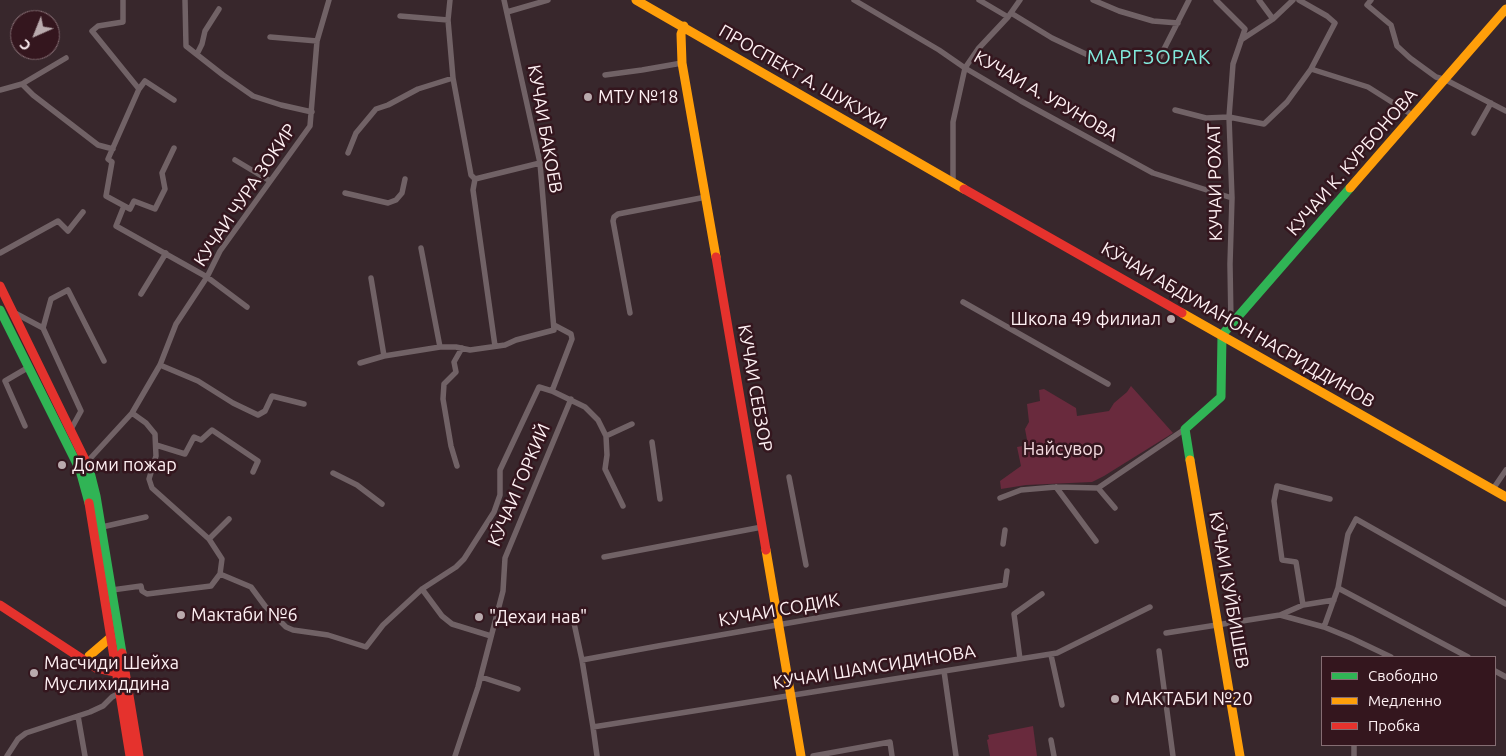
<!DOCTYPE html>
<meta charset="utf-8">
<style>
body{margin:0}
#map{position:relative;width:1506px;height:756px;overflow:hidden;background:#38272c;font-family:Ubuntu,sans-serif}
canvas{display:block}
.legend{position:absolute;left:1321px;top:656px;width:175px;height:90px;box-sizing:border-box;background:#34161e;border:1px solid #856d73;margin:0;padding:6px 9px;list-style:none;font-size:15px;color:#fef0f3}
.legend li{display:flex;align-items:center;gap:10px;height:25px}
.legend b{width:25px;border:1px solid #856d73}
.north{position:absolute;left:10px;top:10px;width:50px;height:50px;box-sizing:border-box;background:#34161e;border:1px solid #856d73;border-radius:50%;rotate:224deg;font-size:14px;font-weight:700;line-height:20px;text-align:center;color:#fef0f3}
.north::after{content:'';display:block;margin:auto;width:18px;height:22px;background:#b9aaad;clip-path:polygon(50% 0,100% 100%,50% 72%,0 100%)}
</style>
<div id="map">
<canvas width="1506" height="756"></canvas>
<ul class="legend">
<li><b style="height:6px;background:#30b455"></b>Свободно</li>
<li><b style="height:6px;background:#ff9f0a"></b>Медленно</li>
<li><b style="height:6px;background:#e5322d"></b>Пробка</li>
</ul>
<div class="north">С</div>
</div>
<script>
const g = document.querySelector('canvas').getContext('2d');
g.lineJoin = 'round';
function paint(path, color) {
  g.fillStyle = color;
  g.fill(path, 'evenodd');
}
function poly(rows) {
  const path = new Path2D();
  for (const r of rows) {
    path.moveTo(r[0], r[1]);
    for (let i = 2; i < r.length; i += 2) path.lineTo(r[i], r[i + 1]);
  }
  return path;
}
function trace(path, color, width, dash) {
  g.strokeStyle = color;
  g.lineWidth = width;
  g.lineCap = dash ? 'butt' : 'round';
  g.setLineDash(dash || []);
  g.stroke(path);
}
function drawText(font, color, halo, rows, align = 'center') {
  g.font = font + ' Ubuntu,sans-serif';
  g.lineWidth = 5;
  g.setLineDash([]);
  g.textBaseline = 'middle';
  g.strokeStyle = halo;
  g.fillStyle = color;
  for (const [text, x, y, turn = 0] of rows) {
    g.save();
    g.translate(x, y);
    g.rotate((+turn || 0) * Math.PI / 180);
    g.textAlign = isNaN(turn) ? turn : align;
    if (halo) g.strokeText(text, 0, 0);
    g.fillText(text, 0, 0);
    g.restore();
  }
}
const green = poly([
 [1131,386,1173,433,1104,476,1092,482,1026,485,1001,489,1000,481,1021,466,1017,447,1028,445,1025,429,1029,422,1027,404,1040,401,1039,390,1044,389,1076,408,1077,416,1109,411,1114,403,1127,392],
 [1033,726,1037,756,990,756,987,740,989,739,988,735]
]);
const street = poly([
 [123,0,123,22,98,26,92,31,139,89,108,159,112,162,106,196,130,209,134,201,155,209,165,189,162,173,174,148],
 [185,0,186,46,223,75,253,96,281,105,312,112],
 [450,0,448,20,453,78,471,175,475,179,473,190,495,346],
 [854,0,939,50,965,68,1021,101,1153,173,1232,198],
 [979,0,1008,17],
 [1093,0,1119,11,1153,21,1178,23],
 [1216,0,1245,29,1233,64,1229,117,1232,198,1230,264,1231,324],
 [1259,0,1273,19],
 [1299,0,1327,16,1335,23,1311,69],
 [1371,0,1367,5,1391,25,1397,46,1410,58,1436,77,1446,80,1506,111],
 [507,12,548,0],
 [1011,13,1052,38,1088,55],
 [400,16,448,20],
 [270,37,317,41],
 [1241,40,1273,19,1293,0],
 [197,54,202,44,205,31,219,9],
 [1160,57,1189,0],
 [605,75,642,70,682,63],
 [22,84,33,95,98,145,113,149],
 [139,89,145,81,174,100],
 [0,90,22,84,66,58],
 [1175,110,1206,118,1229,117,1264,124,1287,102,1311,69,1368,87,1414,116],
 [1474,133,1491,103],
 [348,153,356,133,376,109,388,105,418,89,453,78],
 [235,160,270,181],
 [475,179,540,163],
 [953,182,953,122,965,68,978,49,1008,17,1020,0],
 [345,193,388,203,396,200,402,193,405,179],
 [124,206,116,226,207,277,247,307],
 [421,248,440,347],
 [0,253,58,221,68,231,83,212],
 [371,278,384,356],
 [141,294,166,253],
 [963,302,1108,384],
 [13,312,43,328,81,411,70,431],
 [630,313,613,221,614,217,618,214,706,197],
 [554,325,571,334,572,339,552,391,585,407,598,420,606,436,607,455,605,469,623,506],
 [43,328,51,299,68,290,104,361],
 [360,363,384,356,440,347,456,347,470,350,505,345,516,340,554,330,540,163,504,0],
 [160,365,198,381,233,403,258,415,265,411,272,396,304,404],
 [132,413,146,423,155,434,156,456,149,479,152,488,209,539,222,559,220,574],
 [25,426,5,381,29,367],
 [606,436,632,424],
 [652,442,660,499],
 [156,445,185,454,194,437,201,440,212,430,258,461,253,472],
 [87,462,132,413,160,365,176,324,207,277,220,251,310,126,317,41,329,0],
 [457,466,451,446,443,399,444,384,456,372,454,362,462,348],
 [333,473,357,485,382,504],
 [789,477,806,565],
 [1056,487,1096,541],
 [1098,488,1115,508],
 [1493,489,1506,470],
 [1000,498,1021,490,1056,487,1098,488,1185,429],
 [102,527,146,517],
 [209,539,229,519],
 [1003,544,1005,530],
 [604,557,762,527],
 [1338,588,1468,657],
 [422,589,442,616,452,624,491,636],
 [112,590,141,586,142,591,147,594,211,586,220,574,251,587,265,606,286,627,293,630,328,635,366,647,383,625,422,589,456,567,464,559,494,512,500,495,500,470,539,387,552,391],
 [1303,605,1296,562,1282,560,1274,501,1277,486,1330,499],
 [1280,615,1303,605,1334,600],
 [574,623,582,660,658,646,1005,585,1007,571],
 [1324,627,1338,588,1348,534,1356,519,1506,604],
 [1166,633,1280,615,1324,627,1351,638,1391,657],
 [1159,651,1173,756],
 [1051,655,1062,705],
 [1020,659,1014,614,1042,594],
 [582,660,593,727,597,756],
 [944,671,956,756],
 [1495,671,1506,677],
 [481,677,518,689],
 [78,716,85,756],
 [593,727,1057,653,1150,607],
 [1051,740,1054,756],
 [7,756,18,739,26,733,90,712,103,706,112,697,128,688],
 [455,756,478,687,503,591,505,558,571,399],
 [813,756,890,742,892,756],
 [1354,756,1354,745]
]);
const fast = poly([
 [0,310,80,470,89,503],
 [1190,460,1185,429,1221,397,1222,335,1350,188],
 [89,468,96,496,122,653]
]);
const slow = poly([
 [636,0,964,189],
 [684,26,681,34,682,63,716,257],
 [1350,188,1506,9],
 [1182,313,1506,497],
 [1190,460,1240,756],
 [766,550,801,756],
 [91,664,88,660,89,656,110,638]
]);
const jam = poly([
 [964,189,1182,313],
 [716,257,766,550],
 [0,286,89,468],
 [89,503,130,756],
 [0,605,96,668,115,672,125,671],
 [122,653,139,756]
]);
const markers = [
 [588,97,5,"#b9aaad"],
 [1171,319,5,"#b9aaad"],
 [62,465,5,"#b9aaad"],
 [181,615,5,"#b9aaad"],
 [479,617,5,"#b9aaad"],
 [34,673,5,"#b9aaad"],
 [1115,699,5,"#b9aaad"]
];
const streetNames = [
 ["ПРОСПЕКТ А. ШУКУХИ",803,77,30],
 ["КУЧАИ А. УРУНОВА",1046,96,30],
 ["КУЧАИ БАКОЕВ",545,129,80],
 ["КУЧАИ К. КУРБОНОВА",1352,162,-49],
 ["КУЧАИ РОХАТ",1215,182,-91],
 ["КУЧАИ ЧУРА ЗОКИР",245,195,-56],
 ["КӮЧАИ АБДУМАНОН НАСРИДДИНОВ",1238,325,30],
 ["КУЧАИ СЕБЗОР",755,388,80],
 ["КӮЧАИ ГОРКИЙ",519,485,-67],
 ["КӮЧАИ КУЙБИШЕВ",1229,590,80],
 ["КУЧАИ СОДИК",779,610,-10],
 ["КУЧАИ ШАМСИДИНОВА",874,667,-9]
];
const poiNames = [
 ["МТУ №18",598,97],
 ["Школа 49 филиал",1161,319,"right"],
 ["Доми пожар",72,465],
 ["Мактаби №6",191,615],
 ["\"Дехаи нав\"",489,617],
 ["Масчиди Шейха",44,663],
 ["Муслихиддина",44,684],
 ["МАКТАБИ №20",1125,699]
];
const parkNames = [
 ["Найсувор",1063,449]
];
const quarterNames = [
 ["МАРГЗОРАК",1149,57]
];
paint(green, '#692a3d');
trace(street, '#716266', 5.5);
trace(fast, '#30b455', 9);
trace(slow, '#ff9f0a', 9);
trace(jam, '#e5322d', 9);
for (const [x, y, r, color] of markers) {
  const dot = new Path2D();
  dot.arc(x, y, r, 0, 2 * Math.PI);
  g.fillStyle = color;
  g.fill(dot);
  trace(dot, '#34161e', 2);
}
drawText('18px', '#fef0f3', '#34161e', streetNames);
drawText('18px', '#fef0f3', '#34161e', poiNames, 'left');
drawText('18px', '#f5dce1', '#34161e', parkNames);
g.letterSpacing = '1px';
drawText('20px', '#82ebdd', '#34161e', quarterNames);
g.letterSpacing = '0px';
</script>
